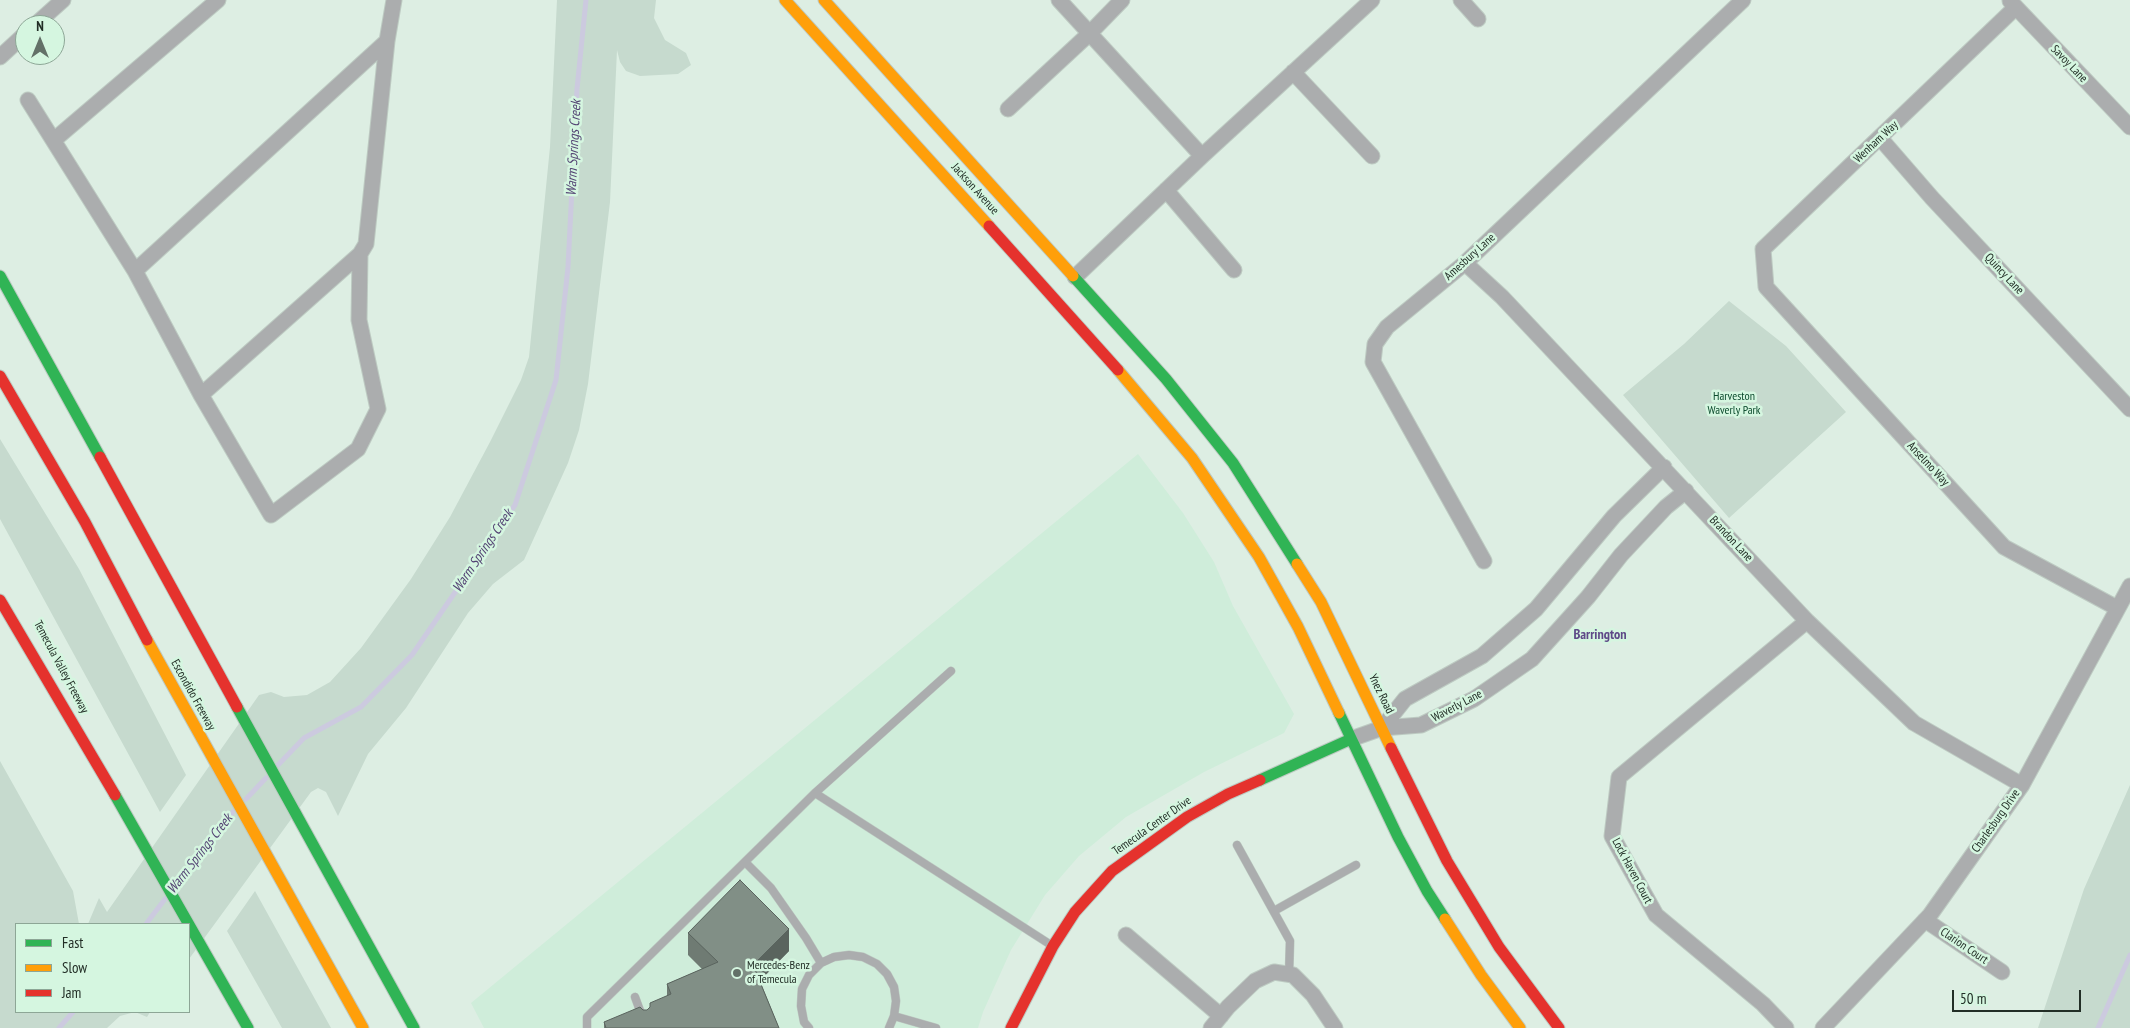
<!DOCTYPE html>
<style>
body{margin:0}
#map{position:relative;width:2130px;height:1028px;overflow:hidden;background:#ddeee3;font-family:"PT Sans Narrow",sans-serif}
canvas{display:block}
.legend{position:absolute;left:15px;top:923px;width:175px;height:90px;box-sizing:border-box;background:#d5f6e0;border:1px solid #8da696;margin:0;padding:6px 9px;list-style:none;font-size:15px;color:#222e26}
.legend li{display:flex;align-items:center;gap:10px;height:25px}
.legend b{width:25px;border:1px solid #8da696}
.north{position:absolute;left:15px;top:15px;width:50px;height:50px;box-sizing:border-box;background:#d5f6e0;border:1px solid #8da696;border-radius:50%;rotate:0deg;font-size:14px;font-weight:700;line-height:20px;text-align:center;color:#222e26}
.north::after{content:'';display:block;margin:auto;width:18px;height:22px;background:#637168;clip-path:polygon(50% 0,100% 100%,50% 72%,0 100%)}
.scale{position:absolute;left:1952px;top:990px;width:129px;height:22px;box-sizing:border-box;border:2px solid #222e26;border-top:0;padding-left:6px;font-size:15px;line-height:18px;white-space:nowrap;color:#222e26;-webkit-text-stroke:4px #d5f6e0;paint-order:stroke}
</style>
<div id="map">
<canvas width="2130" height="1028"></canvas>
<ul class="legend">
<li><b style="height:6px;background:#30b455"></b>Fast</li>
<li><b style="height:6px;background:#ff9f0a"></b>Slow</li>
<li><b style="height:6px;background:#e5322d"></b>Jam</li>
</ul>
<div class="north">N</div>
<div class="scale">50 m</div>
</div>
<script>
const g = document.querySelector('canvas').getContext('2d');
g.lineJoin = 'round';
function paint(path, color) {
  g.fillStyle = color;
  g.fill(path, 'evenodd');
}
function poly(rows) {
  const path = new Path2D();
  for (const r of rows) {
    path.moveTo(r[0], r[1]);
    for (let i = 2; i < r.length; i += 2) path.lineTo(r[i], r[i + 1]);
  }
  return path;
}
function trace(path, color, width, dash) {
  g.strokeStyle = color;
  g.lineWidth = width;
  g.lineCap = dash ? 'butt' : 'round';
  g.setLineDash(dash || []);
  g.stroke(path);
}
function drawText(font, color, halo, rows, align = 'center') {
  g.font = font + ' "PT Sans Narrow",sans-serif';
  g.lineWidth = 5;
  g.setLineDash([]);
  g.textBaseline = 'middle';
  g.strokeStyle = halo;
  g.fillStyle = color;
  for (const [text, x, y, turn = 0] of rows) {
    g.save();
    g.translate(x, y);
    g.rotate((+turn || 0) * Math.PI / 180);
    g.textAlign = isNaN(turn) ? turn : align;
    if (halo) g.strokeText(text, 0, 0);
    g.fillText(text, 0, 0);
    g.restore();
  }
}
const built = poly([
 [1138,454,1183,513,1214,562,1233,606,1294,714,1284,733,1204,772,1126,817,1079,856,1045,895,1011,950,983,1012,978,1028,484,1028,471,1003]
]);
const green = poly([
 [557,0,656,0,654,18,665,40,686,53,691,65,678,74,640,76,626,71,620,62,617,50,610,202,588,384,579,430,568,463,524,560,493,584,468,613,406,708,368,754,338,816,326,792,318,788,311,792,189,959,189,924,88,924,99,898,107,912,259,695,271,692,284,697,307,695,330,682,361,648,411,579,450,517,490,442,521,380,529,357,550,147],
 [1729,301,1786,346,1846,412,1729,518,1623,395,1684,344],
 [0,439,79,569,186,775,160,812,0,519],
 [0,761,73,891,79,924,16,924,16,1012,150,1012,147,1017,135,1012,120,1016,107,1028,0,1028],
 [2130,785,2130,1028,2038,1028,2084,889],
 [255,891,331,1028,282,1028,227,931]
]);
const stream = poly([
 [278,765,304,738,361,707,412,655,515,505,556,380,568,267,577,89,586,0],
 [246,799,266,778],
 [176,884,218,827,233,812],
 [146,924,165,899],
 [59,1028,73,1012],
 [2098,1028,2130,955]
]);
const lane = poly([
 [815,793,951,671],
 [1237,845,1290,941,1289,975],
 [745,862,771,888,806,938,821,963],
 [1274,911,1356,865],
 [635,997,642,1016],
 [894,1016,936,1028],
 [587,1028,587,1017,815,793,1051,945],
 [809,1028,804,1022,801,1006,802,989,809,975,821,963,834,957,849,955,863,957,877,964,887,974,894,987,896,1001,894,1016,889,1028]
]);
const street = poly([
 [1059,0,1202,156],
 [1461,0,1478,19],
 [2010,1,2130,127],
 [2015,8,1763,249,1766,287,2004,547,2117,608],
 [35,25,63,0],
 [0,57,25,34],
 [1293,72,1372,156],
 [28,100,135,271,201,395,271,515,358,449,378,409,359,320,360,254],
 [1008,109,1089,34,1122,0],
 [1880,138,1932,198,2130,409],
 [54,140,218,0],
 [1166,190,1234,270],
 [1465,263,1502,297,1807,621,1914,723,2022,785],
 [135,271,387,41,394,0],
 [1075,277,1202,156,1372,0],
 [201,395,360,254,366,244,387,41],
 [1484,561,1373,362,1375,344,1387,327,1465,263,1743,0],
 [1382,728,1405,699,1482,656,1536,609,1614,516,1664,467],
 [1351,739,1382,728,1421,725,1474,699,1532,659,1588,597,1621,555,1666,507,1686,491],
 [1925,920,2002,972],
 [1126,935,1221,1016],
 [1211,1028,1228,1007,1255,981,1274,972,1293,975,1313,995,1335,1028],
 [1786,1028,1763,1004,1656,915,1612,836,1619,777,1807,621],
 [1823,1028,1930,915,2022,785,2130,586]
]);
const fast = poly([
 [0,276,100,457],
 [1073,276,1166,379,1233,463,1297,564],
 [237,707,414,1028],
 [1339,713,1398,837,1427,891,1445,919],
 [1260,780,1351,739],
 [115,795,248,1028]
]);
const slow = poly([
 [785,0,989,226],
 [824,0,1073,276],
 [1118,370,1192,458,1259,557,1298,627,1339,713],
 [1297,564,1321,602,1391,748],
 [147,640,363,1028],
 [1445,919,1481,975,1520,1028]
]);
const jam = poly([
 [989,226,1118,370],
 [0,376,85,522,147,640],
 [100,457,237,707],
 [0,600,115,795],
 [1391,748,1447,861,1499,947,1559,1028],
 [1011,1028,1053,946,1075,912,1112,871,1187,817,1228,794,1260,780]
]);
const wall = poly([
 [688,933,789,951,760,981,779,1028,604,1028,604,1022,643,1010,647,1010,667,996,667,984,702,969,688,955]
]);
const shadedWall = poly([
 [789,929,789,951,753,987,753,965]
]);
const building = poly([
 [740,880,789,929,753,965,779,1028,606,1028,604,1022,640,1007,643,1010,647,1010,650,1007,650,1003,671,994,667,984,718,962,688,933,740,880]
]);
const markers = [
 [737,973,5,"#637168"]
];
const streetNames = [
 ["Savoy Lane",2069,64,46],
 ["Wenham Way",1876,142,-43],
 ["Jackson Avenue",975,189,48],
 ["Amesbury Lane",1470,257,-42],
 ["Quincy Lane",2004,274,47],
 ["Anselmo Way",1928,464,47],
 ["Brandon Lane",1731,539,47],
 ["Temecula Valley Freeway",61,667,62],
 ["Ynez Road",1381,694,64],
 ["Escondido Freeway",193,695,61],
 ["Waverly Lane",1457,706,-28],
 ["Charlesburg Drive",1996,821,-55],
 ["Temecula Center Drive",1152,826,-35],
 ["Lock Haven Court",1632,871,62],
 ["Clarion Court",1964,946,34]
];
const parkNames = [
 ["Harveston",1734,397],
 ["Waverly Park",1734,411]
];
const poiNames = [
 ["Mercedes-Benz",747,966],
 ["of Temecula",747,980]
];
const waterNames = [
 ["Warm Springs Creek",574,148,-87],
 ["Warm Springs Creek",483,551,-56],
 ["Warm Springs Creek",200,854,-52]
];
const neighbourhoodNames = [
 ["Barrington",1600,635]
];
paint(built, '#cfedda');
paint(green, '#c6dace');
trace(stream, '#cccadf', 5);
trace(lane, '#bdcac2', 9);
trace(street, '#bdcac2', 17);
trace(fast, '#bdcac2', 13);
trace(slow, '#bdcac2', 13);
trace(jam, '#bdcac2', 13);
trace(lane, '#abadae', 8);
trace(street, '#abadae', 15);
trace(fast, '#30b455', 11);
trace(slow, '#ff9f0a', 11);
trace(jam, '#e5322d', 11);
paint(wall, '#6f7b73');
paint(shadedWall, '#5a645e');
paint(building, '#818f86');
trace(building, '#5a645e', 1);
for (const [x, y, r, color] of markers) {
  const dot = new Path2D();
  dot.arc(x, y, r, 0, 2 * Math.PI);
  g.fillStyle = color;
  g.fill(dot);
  trace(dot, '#d5f6e0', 2);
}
drawText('12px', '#222e26', '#d5f6e0', streetNames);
drawText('12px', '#0c4b2d', '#d5f6e0', parkNames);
drawText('12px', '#222e26', '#d5f6e0', poiNames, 'left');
drawText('italic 14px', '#534373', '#d5f6e0', waterNames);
drawText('bold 14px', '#5e4987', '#d5f6e0', neighbourhoodNames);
</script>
